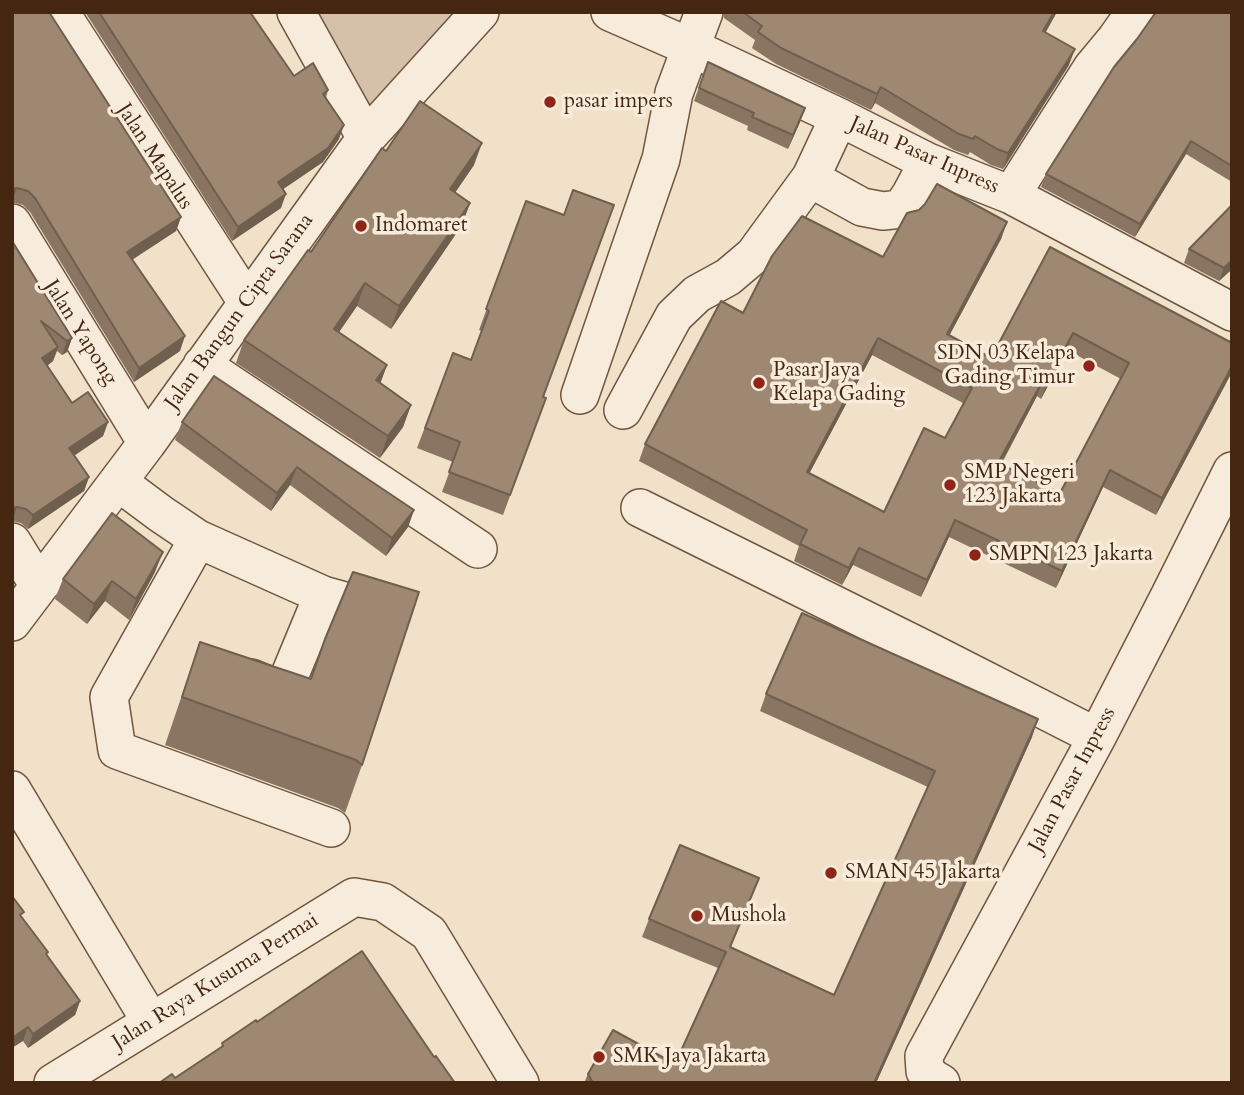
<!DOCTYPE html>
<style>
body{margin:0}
#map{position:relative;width:1244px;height:1095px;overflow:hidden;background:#f2e1c9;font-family:Cardo,serif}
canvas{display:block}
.frame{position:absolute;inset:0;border:14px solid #452711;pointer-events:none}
</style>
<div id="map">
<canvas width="1244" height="1095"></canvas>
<div class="frame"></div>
</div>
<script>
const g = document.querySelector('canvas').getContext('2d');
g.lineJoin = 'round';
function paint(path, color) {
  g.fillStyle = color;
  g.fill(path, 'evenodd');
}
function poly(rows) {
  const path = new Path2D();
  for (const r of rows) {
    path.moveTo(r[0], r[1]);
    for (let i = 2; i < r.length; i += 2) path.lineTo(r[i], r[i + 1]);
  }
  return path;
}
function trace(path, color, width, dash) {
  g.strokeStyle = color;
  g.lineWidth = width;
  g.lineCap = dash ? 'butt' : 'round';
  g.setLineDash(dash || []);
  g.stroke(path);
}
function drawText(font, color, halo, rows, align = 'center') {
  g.font = font + ' Cardo,serif';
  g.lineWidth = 7;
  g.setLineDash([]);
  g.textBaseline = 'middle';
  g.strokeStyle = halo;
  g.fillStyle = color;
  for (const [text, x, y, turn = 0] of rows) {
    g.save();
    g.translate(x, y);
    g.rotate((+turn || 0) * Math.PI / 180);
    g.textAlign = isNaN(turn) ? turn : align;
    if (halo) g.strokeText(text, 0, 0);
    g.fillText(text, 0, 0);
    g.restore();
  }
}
const green = poly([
 [283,12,480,12,366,138]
]);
const minor = poly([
 [60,12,247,302],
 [296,12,366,138],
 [610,12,690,47,839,117,928,162,1011,195,1232,312],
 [811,177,824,186,862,207,883,211,901,209,911,194,928,162],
 [1011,195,1092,68,1116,39,1135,12],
 [12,223,147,443],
 [202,365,478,549],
 [580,395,661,159,674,93,704,12],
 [623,410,674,316,697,294,728,277,754,255,811,177,839,117],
 [118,482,161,514,198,539,109,697,117,750,331,828],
 [640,508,932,653,1097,737],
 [198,539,323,595,381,611],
 [12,542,33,576,43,582],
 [12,622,147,443,366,138,480,12],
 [251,678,275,688,289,677,323,595],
 [12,790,151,1022],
 [53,1083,354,897,383,902,429,933,520,1083],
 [941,1083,934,1079,925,1071,924,1056,1097,737,1169,597,1232,471]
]);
const wall = poly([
 [12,12,181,217,176,231,132,260,180,351,134,382,30,212,23,205,12,202],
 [85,12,250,12,294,76,328,90,326,98,339,139,323,162,283,189,281,208,232,241],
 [724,12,1057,12,1046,32,1069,65,1003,169,991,165,970,152,968,155,954,150,875,103,871,110,776,64,752,48,755,40,724,18],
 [1232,12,1232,182,1186,154,1135,237,1041,187,1046,174,1137,39],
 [708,62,800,122,788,149,747,130,748,126,694,101],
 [386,151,474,165,455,192,470,203,462,225,391,329,357,306,339,332,387,365,380,383,411,405,403,427,380,458,236,363,244,340],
 [526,201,543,397,546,398,503,515,442,492,453,462,417,448,453,353,471,360,482,331,479,330],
 [1232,205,1232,273,1230,271,1219,281,1184,263,1189,249],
 [1007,222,1001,239,949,336,991,358,1050,247,1232,343,1232,372,1156,515,1103,487,1056,588,949,537,921,597,853,565,842,585,794,561,799,546,639,461,645,444,743,313,883,257],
 [1067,350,1121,379,1060,493,1001,465,1037,396,1041,399],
 [872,355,963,403,945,438,884,512,809,474],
 [12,241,72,338,67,352,62,355,57,351,53,361,47,366,72,403,108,422,103,436,74,456,89,477,84,491,28,529,21,523,12,521],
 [182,422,414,510,408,527,386,556,290,485,271,511,175,440],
 [155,572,129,620,105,601,87,624,55,599,63,579],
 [325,639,362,765,345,813,338,808,165,745,200,642,310,679],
 [766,694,1032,737,876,1083,584,1083,588,1074,675,1064,718,968,642,937,649,919,752,895,730,948,834,995,928,787,760,711],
 [22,917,47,955,80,1001,75,1015,28,1048,23,1041]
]);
const shadedWall = poly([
 [1054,12,1057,12,1037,46,1043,31],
 [1075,49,1069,65,1003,169,1008,153],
 [881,87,875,103,871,110,877,94],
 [805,108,800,122,788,149,793,135],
 [344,125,339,139,323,162,273,196,278,182],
 [1191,141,1186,154,1135,237,1140,224],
 [482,143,474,165,442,212,450,189],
 [17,188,12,202,12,189],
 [286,194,281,208,232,241,238,227],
 [470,203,462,225,391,329,399,306],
 [181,217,176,231,122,266,127,252],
 [1007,222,1001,239,941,351,947,334],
 [1232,260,1232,265,1230,271,1219,281,1224,268],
 [365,283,357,306,326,351,334,329],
 [1073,333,1067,350,1041,399,1047,382],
 [185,336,180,351,134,382,139,368],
 [72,338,67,352,62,355,67,341],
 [878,338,872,355,801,489,807,472],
 [58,347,53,361,37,373,42,358],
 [387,365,379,387,376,380],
 [1232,366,1232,372,1156,515,1162,498],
 [1043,380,1037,396,992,480,998,463],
 [411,405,403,427,380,458,388,436],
 [108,422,103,436,64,462,69,448],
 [297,467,290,485,271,511,277,493],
 [1110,470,1103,487,1056,588,1062,571],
 [89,477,84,491,28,529,33,515],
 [17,507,12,521,12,508],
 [414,510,408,527,386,556,392,538],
 [955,520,949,537,921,597,927,580],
 [859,548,853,565,842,585,849,568],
 [163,552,155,572,129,620,136,599],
 [112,581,105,601,87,624,94,604],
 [1038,719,1032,737,876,1083,874,1083],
 [80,1001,75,1015,28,1048,33,1034],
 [28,1027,23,1041,12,1048,12,1038]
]);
const building = poly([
 [12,12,49,12,181,217,127,252,185,336,139,368,35,198,28,191,17,188,12,189,12,12],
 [99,12,250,12,294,76,313,63,328,90,323,94,344,125,328,148,278,182,286,194,238,227,99,12],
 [743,12,1054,12,1043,31,1075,49,1008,153,997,149,975,136,973,139,959,134,881,87,877,94,781,48,758,32,762,26,743,12],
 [1156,12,1232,12,1232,166,1191,141,1140,224,1046,174,1114,67,1137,39,1156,12],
 [708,62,805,108,793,135,752,117,754,113,699,88,708,62],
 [420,101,482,143,450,189,470,203,399,306,365,283,334,329,387,365,376,380,411,405,388,436,244,340,308,250,311,252,382,148,386,151,420,101],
 [937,184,1007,222,947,334,991,358,1050,247,1232,343,1232,366,1162,498,1110,470,1062,571,955,520,927,580,859,548,849,568,800,544,807,530,645,444,721,301,743,313,772,256,802,216,883,257,907,213,919,210,925,204,937,184],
 [1073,333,1129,363,1060,493,998,463,1043,380,1047,382,1073,333],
 [878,338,972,388,945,438,924,428,884,512,807,472,878,338],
 [573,190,614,205,543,397,546,398,510,495,449,472,460,442,425,428,453,353,471,360,489,311,486,309,526,201,564,215,573,190],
 [1232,205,1232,260,1224,268,1189,249,1232,205],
 [12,241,72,338,67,341,41,321,58,347,42,358,72,403,88,392,108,422,69,448,89,477,33,515,26,509,17,507,12,508,12,241],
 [214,376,414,510,392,538,297,467,277,493,182,422,214,376],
 [112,513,163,552,136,599,112,581,94,604,63,579,112,513],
 [353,572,419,592,362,765,356,760,182,697,200,642,311,679,325,639,353,572],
 [802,613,1038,719,874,1083,593,1083,588,1074,613,1030,675,1064,726,952,649,919,680,845,759,878,730,947,834,995,935,771,766,694,802,613],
 [12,896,24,912,20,915,48,952,46,954,80,1001,33,1034,28,1027,12,1038,12,896],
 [362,951,434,1057,436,1056,455,1083,159,1083,172,1074,175,1078,223,1046,222,1043,256,1020,257,1022,362,951]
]);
const markers = [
 [550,102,7,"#8f2418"],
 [361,226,7,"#8f2418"],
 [1089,366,7,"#8f2418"],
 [759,383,7,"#8f2418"],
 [950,485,7,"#8f2418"],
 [975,555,7,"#8f2418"],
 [831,873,7,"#8f2418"],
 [697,916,7,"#8f2418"],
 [599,1057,7,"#8f2418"]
];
const poiNames = [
 ["pasar impers",564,102],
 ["Indomaret",375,226],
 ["SDN 03 Kelapa",1075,354,"right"],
 ["Gading Timur",1075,378,"right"],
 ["Pasar Jaya",773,371],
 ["Kelapa Gading",773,395],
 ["SMP Negeri",964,473],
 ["123 Jakarta",964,497],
 ["SMPN 123 Jakarta",989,555],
 ["SMAN 45 Jakarta",845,873],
 ["Mushola",711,916],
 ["SMK Jaya Jakarta",613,1057]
];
const streetNames = [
 ["Jalan Pasar Inpress",924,156,24],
 ["Jalan Mapalus",154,157,57],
 ["Jalan Bangun Cipta Sarana",240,312,-54],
 ["Jalan Yapong",80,333,58],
 ["Jalan Pasar Inpress",1073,780,-62],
 ["Jalan Raya Kusuma Permai",216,982,-32]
];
paint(green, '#d5c1aa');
trace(minor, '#70563f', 40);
trace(minor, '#f7ecdc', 37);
paint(wall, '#897561');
paint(shadedWall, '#6f5f4f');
paint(building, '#9f8871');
trace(building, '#6f5f4f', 2);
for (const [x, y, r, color] of markers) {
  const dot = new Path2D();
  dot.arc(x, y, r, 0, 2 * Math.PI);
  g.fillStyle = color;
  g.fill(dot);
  trace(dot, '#f7ecdc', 2.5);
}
drawText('21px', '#452711', '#f7ecdc', poiNames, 'left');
drawText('21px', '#452711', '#f7ecdc', streetNames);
</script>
